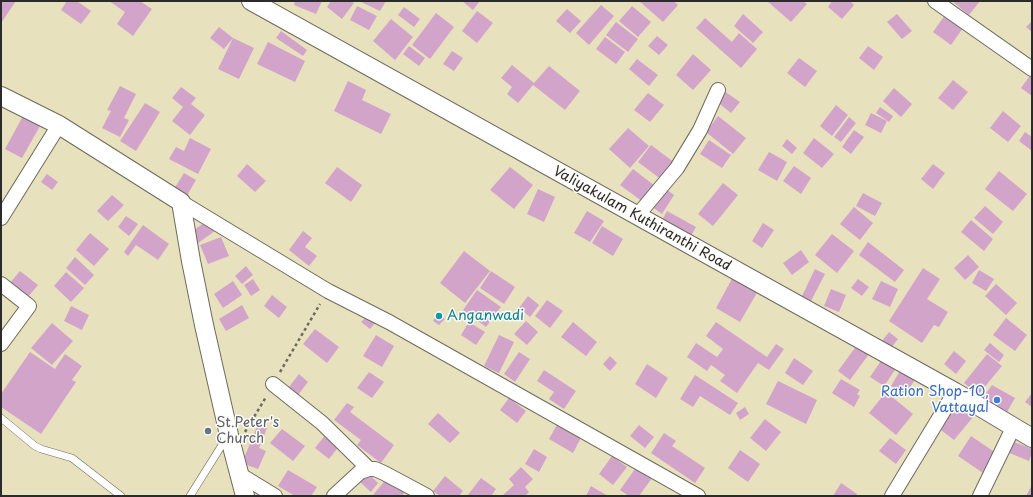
<!DOCTYPE html>
<style>
body{margin:0}
#map{position:relative;width:1033px;height:497px;overflow:hidden;background:#e8e1be;font-family:"Playpen Sans",sans-serif}
canvas{display:block}
.frame{position:absolute;inset:0;border:2px solid #2b2b2b;pointer-events:none}
</style>
<div id="map">
<canvas width="1033" height="497"></canvas>
<div class="frame"></div>
</div>
<script>
const g = document.querySelector('canvas').getContext('2d');
g.lineJoin = 'round';
function paint(path, color) {
  g.fillStyle = color;
  g.fill(path, 'evenodd');
}
function poly(rows) {
  const path = new Path2D();
  for (const r of rows) {
    path.moveTo(r[0], r[1]);
    for (let i = 2; i < r.length; i += 2) path.lineTo(r[i], r[i + 1]);
  }
  return path;
}
function trace(path, color, width, dash) {
  g.strokeStyle = color;
  g.lineWidth = width;
  g.lineCap = dash ? 'butt' : 'round';
  g.setLineDash(dash || []);
  g.stroke(path);
}
function drawText(font, color, halo, rows, align = 'center') {
  g.font = font + ' "Playpen Sans",sans-serif';
  g.lineWidth = 3;
  g.setLineDash([]);
  g.textBaseline = 'middle';
  g.strokeStyle = halo;
  g.fillStyle = color;
  for (const [text, x, y, turn = 0] of rows) {
    g.save();
    g.translate(x, y);
    g.rotate((+turn || 0) * Math.PI / 180);
    g.textAlign = isNaN(turn) ? turn : align;
    if (halo) g.strokeText(text, 0, 0);
    g.fillText(text, 0, 0);
    g.restore();
  }
}
const building = poly([
 [1,1,16,1,1,23],
 [67,1,77,1,91,11,81,24,61,10],
 [109,1,140,1,152,9,133,36,117,24,125,12],
 [295,1,322,1,316,14,294,5],
 [331,1,351,1,354,3,342,19,327,7],
 [359,1,386,1,380,11],
 [462,1,480,1,473,10],
 [639,1,674,1,678,5,663,22],
 [767,1,803,1,807,4,791,22],
 [832,1,850,1,854,5,842,19,828,7],
 [952,1,980,1,969,15],
 [601,5,614,16,589,45,576,33],
 [357,6,377,16,369,30,350,20],
 [632,6,651,22,638,37,619,21],
 [404,7,420,19,414,27,398,15],
 [567,9,581,21,570,33,556,21],
 [477,11,493,23,477,43,462,31],
 [436,13,454,27,430,59,412,45],
 [743,14,763,32,753,43,734,26],
 [897,14,912,31,902,39,887,22],
 [945,15,963,28,951,45,933,32],
 [705,18,732,42,739,33,757,49,741,68,696,28],
 [391,19,413,37,395,60,373,41],
 [1032,21,1032,32,1026,27],
 [616,22,638,39,628,52,606,35],
 [219,27,233,38,224,49,210,38],
 [281,31,307,50,303,56,276,38],
 [657,36,668,45,659,55,648,46],
 [605,37,625,52,616,64,596,49],
 [233,38,254,48,239,79,218,69],
 [268,42,305,61,295,82,257,64],
 [409,46,425,58,419,66,403,54],
 [868,46,883,57,874,70,859,58],
 [452,51,463,58,454,71,443,64],
 [693,54,711,70,693,90,676,75],
 [799,58,817,71,805,87,787,73],
 [637,59,658,75,649,86,629,69],
 [512,65,534,83,549,66,580,91,565,110,533,85,518,103,507,94,512,87,501,78],
 [1031,74,1032,74,1032,96,1021,88],
 [953,80,968,92,953,110,938,98],
 [348,81,366,90,362,100,391,114,381,134,334,111],
 [120,86,136,94,124,118,129,120,120,137,102,128,111,111,107,110],
 [181,87,196,98,191,104,205,115,190,135,172,121,183,107,172,98],
 [894,88,912,104,901,117,883,101],
 [724,91,740,102,731,113,716,101],
 [648,93,664,105,650,122,634,110],
 [145,103,160,112,136,151,120,141],
 [836,105,848,115,832,136,820,126],
 [880,107,893,116,889,122,876,113],
 [1003,111,1021,126,1008,142,990,128],
 [871,113,887,121,881,133,865,125],
 [23,116,40,126,22,158,5,149],
 [718,116,746,138,733,154,706,132],
 [849,117,856,123,841,142,834,137],
 [628,128,649,146,630,168,609,149],
 [854,130,864,137,851,154,842,147],
 [1025,132,1032,137,1032,151,1019,141],
 [190,138,211,149,198,174,169,159,176,147,184,151],
 [814,138,834,154,822,168,803,153],
 [787,139,797,148,792,154,782,146],
 [709,140,731,155,722,168,700,154],
 [651,145,675,163,662,180,638,162],
 [769,152,787,162,777,181,758,170],
 [247,164,266,181,255,192,237,176],
 [933,164,945,173,933,189,921,179],
 [794,166,811,178,801,194,783,181],
 [337,167,362,185,351,202,325,183],
 [510,167,533,185,514,209,490,190],
 [633,169,655,186,643,202,620,185],
 [999,171,1027,194,1013,211,985,189],
 [184,173,196,180,185,199,172,192],
 [47,174,58,182,52,190,41,182],
 [723,183,738,195,713,226,698,214],
 [663,187,674,195,662,214,651,206],
 [538,189,555,197,544,222,527,214],
 [863,193,882,203,875,216,856,206],
 [112,195,124,205,108,221,97,211],
 [985,206,1003,222,993,234,974,218],
 [854,207,873,223,860,240,840,224],
 [587,211,604,221,590,242,574,233],
 [667,211,696,227,691,236,662,220],
 [126,216,138,224,129,236,118,227],
 [208,220,215,231,198,243,190,233],
 [971,220,993,239,984,251,961,232],
 [763,223,774,230,762,248,752,241],
 [143,225,169,244,158,260,136,245,128,256,124,252],
 [602,226,623,239,613,256,592,243],
 [303,231,312,238,305,247,317,256,309,266,289,250],
 [90,233,109,249,94,266,76,250],
 [832,234,854,251,837,273,815,255],
 [221,237,229,256,208,264,200,245],
 [868,242,904,270,895,282,859,255],
 [801,250,809,262,792,275,783,263],
 [464,251,490,271,465,303,440,283],
 [968,255,979,267,965,280,954,268],
 [75,257,94,275,85,285,66,268],
 [246,266,253,275,242,284,235,276],
 [923,268,940,279,927,299,948,312,939,327,934,325,922,343,889,321],
 [815,269,825,274,811,301,802,296],
 [979,270,994,279,986,291,972,283],
 [20,271,38,285,27,298,9,284],
 [491,271,515,287,504,304,480,288],
 [66,272,84,288,71,302,54,286],
 [733,277,758,291,740,322,716,308],
 [253,279,260,290,251,296,244,285],
 [858,279,869,287,862,296,851,288],
 [233,281,242,295,223,308,214,294],
 [881,281,898,289,890,307,872,299],
 [996,284,1017,303,1006,315,985,296],
 [831,289,846,295,839,312,824,306],
 [477,290,501,307,486,327,463,310],
 [272,295,287,307,279,318,264,306],
 [528,296,539,305,530,317,519,308],
 [547,300,563,311,550,328,535,316],
 [242,305,249,318,226,331,219,319],
 [71,306,89,315,82,330,64,321],
 [438,313,445,319,439,325,433,321],
 [369,314,377,321,370,329,361,322],
 [1006,318,1027,335,1015,351,993,335],
 [526,321,538,332,527,345,514,334],
 [469,322,485,332,476,345,461,335],
 [573,322,597,342,586,356,561,337],
 [716,322,767,357,776,344,784,349,769,370,758,363,737,393,720,381,725,375,711,365,707,371,687,357,696,343,717,357,723,349,706,336],
 [52,323,73,341,52,365,31,348],
 [315,329,339,347,327,363,303,344],
 [889,332,898,339,891,348,882,341],
 [376,335,394,346,382,367,363,356],
 [499,335,514,342,499,373,484,366],
 [990,343,1004,355,999,362,984,350],
 [857,345,869,354,850,380,838,371],
 [954,351,966,361,956,374,944,364],
 [30,352,55,369,65,354,82,366,72,380,76,382,41,434,1,407,1,394],
 [519,352,530,359,515,382,504,374],
 [987,354,1002,366,978,395,964,383],
 [610,356,617,363,610,371,603,364],
 [794,358,813,371,803,385,785,373],
 [883,358,897,367,884,386,870,377],
 [647,364,668,378,656,398,635,384],
 [901,369,916,378,905,395,891,386],
 [544,370,576,391,564,409,549,399,554,392,537,381],
 [369,372,384,382,372,398,357,388],
 [299,374,308,382,298,395,289,387],
 [695,375,738,403,730,415,700,396,693,407,680,399],
 [841,379,860,390,857,394,860,396,854,407,832,393],
 [778,381,817,400,806,424,766,404],
 [992,385,1015,398,1003,419,979,403],
 [886,392,913,414,896,435,869,413],
 [1032,393,1032,407,1025,402],
 [509,398,526,411,517,423,500,410],
 [957,402,974,416,954,440,937,427],
 [347,403,354,407,350,412,394,445,381,463,357,445,361,440,334,420],
 [745,407,749,414,740,420,736,413],
 [438,413,460,433,450,443,428,424],
 [765,419,781,432,766,451,750,438],
 [559,421,583,434,573,453,549,439],
 [258,424,267,428,259,448,266,451,258,469,242,463],
 [639,425,654,437,645,448,630,436],
 [282,429,305,446,293,461,270,443],
 [664,433,676,441,672,446,705,468,695,483,651,453],
 [326,434,340,445,329,459,315,448],
 [971,436,996,453,983,473,958,456],
 [890,438,906,450,896,464,879,451],
 [1012,441,1032,449,1032,453,1029,461,1007,452],
 [534,449,547,457,539,472,525,464],
 [740,450,760,464,748,482,728,468],
 [612,456,627,467,613,485,599,474],
 [637,466,652,478,639,496,629,496,620,490],
 [521,467,533,479,525,487,529,492,525,496,502,496,514,485,509,479],
 [288,470,317,487,311,496,295,496,278,486],
 [368,473,378,483,371,492,360,482],
 [445,476,463,491,459,496,440,496,433,491],
 [387,478,405,492,402,496,373,495],
 [481,478,496,489,491,496,467,496],
 [841,483,857,494,856,496,833,496],
 [1032,485,1032,496,1026,496],
 [591,486,608,496,586,496]
]);
const path = poly([
 [280,372,320,304],
 [245,432,266,397]
]);
const service = poly([
 [1,418,35,446,41,449,72,458,121,496],
 [190,496,227,437]
]);
const minor = poly([
 [935,1,1032,69],
 [181,202,328,291,389,322,698,496],
 [637,216,677,168,700,130,718,90],
 [1,218,59,125],
 [1,284,29,306,1,344],
 [273,384,322,423,369,469],
 [239,474,275,496],
 [334,496,360,472,369,469,375,469,384,473,427,496],
 [892,496,955,392],
 [980,496,1013,428]
]);
const tertiary = poly([
 [251,1,955,392,1032,438],
 [1,96,59,125,181,202,191,261,204,325,229,435,245,496]
]);
const markers = [
 [439,316,4,"#0f9aa8"],
 [997,400,4,"#3f7fe0"],
 [208,431,4,"#6b7280"]
];
const streetNames = [
 ["Valiyakulam Kuthiranthi Road",642,219,29]
];
const cultureNames = [
 ["Anganwadi",447,316]
];
const shopNames = [
 ["Ration Shop-10,",989,392],
 ["Vattayal",989,408]
];
const worshipNames = [
 ["St.Peter's",216,423],
 ["Church",216,439]
];
paint(building, '#d3a4ca');
trace(service, '#6d6b5e', 8);
trace(minor, '#6d6b5e', 16);
trace(tertiary, '#6d6b5e', 20);
trace(path, '#6d6b5e', 2.5, [3, 3]);
trace(service, '#fff', 7);
trace(minor, '#fff', 14);
trace(tertiary, '#fff', 18);
for (const [x, y, r, color] of markers) {
  const dot = new Path2D();
  dot.arc(x, y, r, 0, 2 * Math.PI);
  g.fillStyle = color;
  g.fill(dot);
  trace(dot, '#fdfcf7', 1.5);
}
drawText('14px', '#2b2b2b', '#fdfcf7', streetNames);
drawText('14px', '#0d838f', '#fdfcf7', cultureNames, 'left');
drawText('14px', '#366cbe', '#fdfcf7', shopNames, 'right');
drawText('14px', '#5b616d', '#fdfcf7', worshipNames, 'left');
</script>
